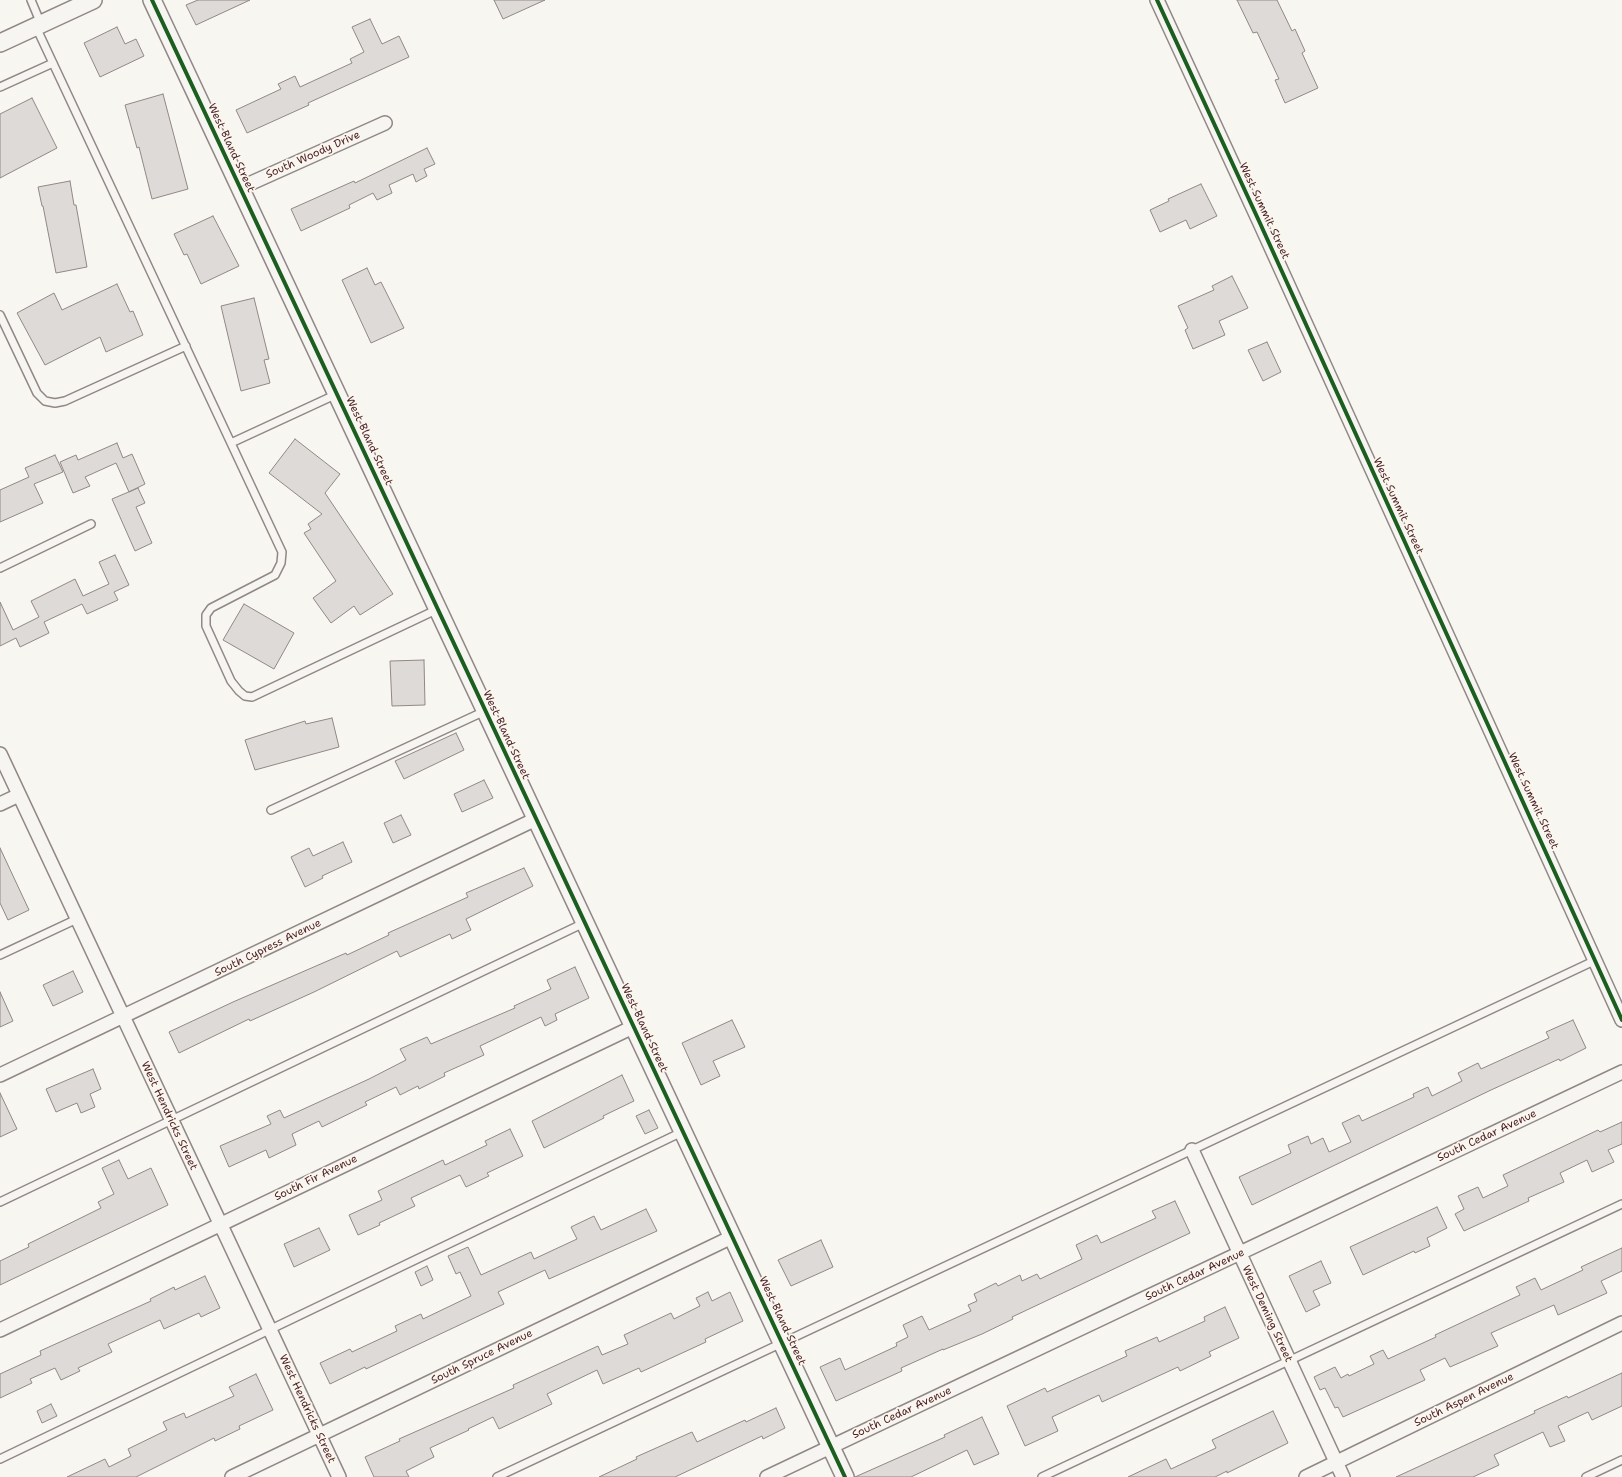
<!DOCTYPE html>
<style>
body{margin:0}
canvas{display:block;background:#f8f6f0}
</style>
<canvas width="1622" height="1477"></canvas>
<script>
const g = document.querySelector('canvas').getContext('2d');
g.lineJoin = 'round';
function paint(path, color) {
  g.fillStyle = color;
  g.fill(path, 'evenodd');
}
function poly(rows) {
  const path = new Path2D();
  for (const r of rows) {
    path.moveTo(r[0], r[1]);
    for (let i = 2; i < r.length; i += 2) path.lineTo(r[i], r[i + 1]);
  }
  return path;
}
function trace(path, color, width, dash) {
  g.strokeStyle = color;
  g.lineWidth = width;
  g.lineCap = dash ? 'butt' : 'round';
  g.setLineDash(dash || []);
  g.stroke(path);
}
function drawText(font, color, halo, rows, align = 'center') {
  g.font = font + ' "Shantell Sans",sans-serif';
  g.lineWidth = 3.5;
  g.setLineDash([]);
  g.textBaseline = 'middle';
  g.strokeStyle = halo;
  g.fillStyle = color;
  for (const [text, x, y, turn = 0] of rows) {
    g.save();
    g.translate(x, y);
    g.rotate((+turn || 0) * Math.PI / 180);
    g.textAlign = isNaN(turn) ? turn : align;
    if (halo) g.strokeText(text, 0, 0);
    g.fillText(text, 0, 0);
    g.restore();
  }
}
const building = poly([
 [198,0,250,0,196,25,186,5,198,0],
 [494,0,545,0,503,19,494,0],
 [1237,0,1277,0,1292,31,1295,29,1305,51,1302,53,1318,88,1285,103,1275,80,1279,79,1257,32,1253,33,1237,0],
 [370,19,382,44,399,36,409,57,308,103,309,105,247,133,236,110,281,89,278,84,295,76,300,87,352,63,350,59,364,52,352,27,370,19],
 [117,27,125,44,136,39,144,56,100,77,84,43,117,27],
 [163,94,188,189,152,199,139,147,137,148,125,105,163,94],
 [32,98,57,148,0,178,0,114,32,98],
 [427,148,435,164,424,169,427,176,416,182,413,174,389,185,392,193,377,200,373,193,349,205,350,208,301,231,291,209,354,181,355,183,427,148],
 [70,181,74,205,76,205,87,267,56,273,43,206,42,206,38,187,70,181],
 [1201,184,1217,216,1190,229,1186,220,1160,232,1150,210,1169,201,1168,199,1201,184],
 [213,216,239,266,201,284,187,254,184,255,174,234,213,216],
 [367,268,375,285,381,282,404,328,371,343,342,280,367,268],
 [1232,276,1248,308,1219,321,1225,335,1193,349,1185,330,1188,328,1178,306,1214,290,1212,286,1232,276],
 [117,284,130,312,133,311,143,335,106,352,100,337,45,365,17,313,54,293,62,310,117,284],
 [254,298,269,359,264,360,270,383,241,391,221,306,254,298],
 [1267,342,1281,372,1263,381,1248,350,1267,342],
 [295,439,340,474,325,493,393,594,360,615,354,606,331,623,313,598,336,581,304,533,311,529,308,524,322,514,269,473,295,439],
 [117,443,123,458,132,454,145,484,129,492,116,463,85,477,90,486,73,493,60,462,76,455,78,460,117,443],
 [55,455,63,472,34,484,43,503,0,522,0,490,29,477,25,468,55,455],
 [138,488,145,503,136,507,152,543,135,551,112,499,138,488],
 [115,555,129,585,114,592,118,600,87,614,82,604,44,622,49,633,20,647,16,638,0,646,0,602,13,630,39,617,31,601,75,579,83,596,109,584,99,562,115,555],
 [244,604,294,633,274,669,223,640,244,604],
 [424,660,425,705,392,706,390,661,424,660],
 [332,718,339,747,255,770,245,740,305,721,306,724,332,718],
 [456,733,464,750,404,779,395,761,456,733],
 [484,780,493,798,462,812,454,794,484,780],
 [401,815,411,835,393,843,384,823,401,815],
 [343,842,352,862,322,876,323,878,305,887,291,857,309,848,313,856,343,842],
 [0,848,29,910,8,920,0,903,0,848],
 [524,868,533,886,466,919,471,930,452,939,450,934,400,957,397,951,314,992,250,1021,249,1019,179,1053,169,1032,233,1002,346,953,347,955,389,935,388,933,468,897,466,893,524,868],
 [575,967,589,998,555,1014,557,1020,545,1026,541,1017,480,1046,484,1055,444,1073,445,1076,419,1089,418,1086,400,1095,396,1087,365,1102,367,1105,322,1127,319,1121,292,1134,296,1145,269,1158,266,1150,229,1167,220,1146,271,1124,267,1116,280,1110,284,1118,369,1079,406,1060,400,1049,427,1037,431,1044,515,1008,514,1006,551,989,547,980,575,967],
 [73,971,83,992,53,1006,43,985,73,971],
 [0,992,13,1021,0,1027,0,992],
 [732,1020,745,1047,713,1061,720,1076,701,1085,682,1043,732,1020],
 [1573,1020,1586,1048,1560,1061,1559,1059,1491,1090,1252,1205,1239,1177,1291,1153,1288,1145,1308,1136,1311,1144,1323,1138,1329,1152,1351,1142,1342,1123,1359,1115,1362,1121,1414,1097,1413,1094,1428,1087,1432,1096,1462,1081,1458,1073,1478,1063,1481,1069,1549,1038,1546,1032,1573,1020],
 [93,1069,101,1089,90,1094,95,1107,81,1113,77,1103,56,1112,46,1089,93,1069],
 [622,1075,634,1101,603,1116,604,1118,544,1148,532,1121,622,1075],
 [0,1093,17,1129,0,1137,0,1093],
 [649,1110,658,1128,645,1134,636,1116,649,1110],
 [1622,1122,1622,1144,1608,1150,1614,1162,1592,1172,1587,1160,1560,1173,1564,1182,1528,1198,1529,1201,1464,1231,1455,1214,1464,1209,1458,1196,1478,1187,1483,1198,1508,1186,1503,1175,1598,1130,1600,1132,1622,1122],
 [510,1129,523,1156,487,1173,489,1176,466,1187,460,1175,411,1198,415,1206,379,1223,380,1225,358,1235,349,1215,382,1200,378,1191,443,1160,445,1165,487,1145,485,1141,510,1129],
 [119,1160,128,1179,151,1168,168,1205,0,1285,0,1261,29,1247,28,1244,101,1208,98,1202,114,1194,102,1168,119,1160],
 [1175,1201,1190,1233,1012,1317,1013,1319,982,1334,943,1350,943,1349,901,1368,902,1371,836,1401,820,1367,840,1358,845,1370,897,1346,896,1343,908,1337,903,1325,922,1316,929,1330,971,1311,968,1305,977,1301,974,1294,996,1283,998,1286,1020,1275,1022,1281,1037,1274,1040,1279,1082,1259,1076,1245,1097,1235,1101,1243,1156,1218,1152,1211,1175,1201],
 [1437,1207,1447,1228,1427,1238,1430,1246,1415,1253,1414,1251,1363,1275,1350,1247,1437,1207],
 [646,1209,657,1231,549,1279,545,1270,498,1292,504,1304,366,1369,365,1367,330,1384,320,1363,350,1349,352,1352,397,1331,395,1326,421,1314,423,1319,471,1296,460,1272,456,1274,448,1256,468,1247,481,1275,531,1252,534,1259,577,1239,571,1227,594,1216,601,1230,646,1209],
 [319,1228,330,1250,294,1267,284,1244,319,1228],
 [821,1240,833,1267,791,1286,778,1260,821,1240],
 [1622,1248,1622,1271,1601,1281,1607,1293,1558,1315,1554,1305,1491,1333,1498,1346,1450,1367,1445,1358,1420,1370,1425,1380,1343,1417,1338,1407,1335,1408,1325,1388,1320,1390,1314,1377,1335,1367,1341,1378,1348,1374,1349,1376,1374,1364,1370,1356,1383,1350,1388,1359,1436,1337,1435,1335,1520,1295,1516,1287,1535,1278,1541,1290,1583,1270,1581,1267,1622,1248],
 [1321,1261,1331,1283,1313,1291,1320,1305,1306,1312,1289,1276,1321,1261],
 [427,1266,433,1280,421,1286,415,1272,427,1266],
 [205,1276,220,1308,201,1317,199,1313,164,1329,160,1320,108,1344,112,1352,78,1368,80,1371,61,1380,55,1368,30,1379,32,1383,0,1398,0,1374,41,1355,40,1351,151,1301,150,1299,174,1287,175,1290,205,1276],
 [708,1292,712,1301,730,1292,743,1321,705,1339,706,1342,641,1372,639,1368,603,1384,597,1370,547,1394,552,1404,499,1429,493,1417,468,1429,469,1430,430,1448,434,1457,406,1471,409,1477,374,1477,365,1457,400,1441,399,1439,514,1388,513,1385,598,1346,602,1355,628,1344,624,1335,671,1313,674,1319,700,1306,696,1298,708,1292],
 [1225,1307,1239,1338,1209,1352,1211,1356,1180,1371,1178,1367,1102,1402,1099,1395,1052,1417,1058,1431,1025,1446,1007,1406,1045,1388,1047,1392,1078,1378,1127,1356,1125,1351,1157,1337,1159,1342,1205,1321,1204,1317,1225,1307],
 [1622,1373,1622,1406,1592,1420,1588,1412,1558,1426,1565,1441,1550,1447,1543,1432,1494,1455,1499,1465,1473,1477,1396,1477,1535,1413,1534,1411,1567,1396,1568,1398,1622,1373],
 [256,1374,273,1410,239,1426,240,1429,215,1441,214,1438,136,1477,67,1477,105,1459,109,1467,131,1456,128,1449,167,1430,163,1422,184,1413,186,1418,234,1396,229,1387,256,1374],
 [51,1404,57,1416,42,1423,37,1411,51,1404],
 [776,1408,785,1428,763,1439,762,1436,675,1477,599,1477,637,1459,636,1457,692,1432,697,1442,745,1420,746,1422,776,1408],
 [1273,1411,1288,1443,1227,1473,1227,1471,1215,1477,1128,1477,1166,1459,1171,1469,1216,1448,1212,1440,1273,1411],
 [982,1417,999,1454,974,1465,967,1450,911,1477,855,1477,945,1437,944,1435,982,1417]
]);
const service = poly([
 [31,0,41,24],
 [36,27,282,552,281,563,275,575,211,608,206,615,206,626,231,681,239,691,245,696,252,697,438,609],
 [0,87,53,63],
 [0,315,37,393,45,401,55,403,65,401,186,346],
 [231,443,337,394],
 [0,568,91,524],
 [271,810,485,711],
 [0,955,77,919],
 [0,1202,584,923],
 [0,1459,682,1132],
 [497,1477,1596,960],
 [1042,1477,1622,1204],
 [1586,1477,1622,1460]
]);
const minor = poly([
 [1157,0,1259,221,1622,1020],
 [240,188,385,123],
 [0,754,339,1477],
 [0,804,19,795],
 [0,1075,536,819],
 [1192,1150,1343,1477],
 [0,1330,633,1027],
 [232,1477,732,1237],
 [767,1477,1622,1072],
 [1306,1477,1622,1323]
]);
const tertiary = poly([
 [152,0,845,1477],
 [0,43,93,0]
]);
const cycleway = poly([
 [152,0,845,1477],
 [1157,0,1259,221,1622,1020]
]);
const streetNames = [
 ["West Bland Street",231,148,65],
 ["South Woody Drive",313,155,-24],
 ["West Summit Street",1264,211,65],
 ["West Bland Street",369,441,65],
 ["West Summit Street",1398,506,65],
 ["West Bland Street",506,735,65],
 ["West Summit Street",1533,801,65],
 ["South Cypress Avenue",268,948,-26],
 ["West Bland Street",644,1028,65],
 ["West Hendricks Street",169,1116,65],
 ["South Cedar Avenue",1487,1136,-25],
 ["South Fir Avenue",316,1178,-26],
 ["South Cedar Avenue",1195,1275,-25],
 ["West Deming Street",1267,1314,65],
 ["West Bland Street",782,1321,65],
 ["South Spruce Avenue",482,1357,-26],
 ["South Aspen Avenue",1464,1400,-26],
 ["West Hendricks Street",307,1409,65],
 ["South Cedar Avenue",902,1413,-25]
];
paint(building, '#dedad7');
trace(building, '#918787', 1);
trace(service, '#918787', 10);
trace(minor, '#918787', 16);
trace(tertiary, '#918787', 20);
trace(service, '#f6f5f1', 7);
trace(minor, '#f6f5f1', 13);
trace(tertiary, '#f6f5f1', 17);
trace(cycleway, '#1b5e20', 4);
drawText('11px', '#4a1f2b', '#fbf7ec', streetNames);
</script>
